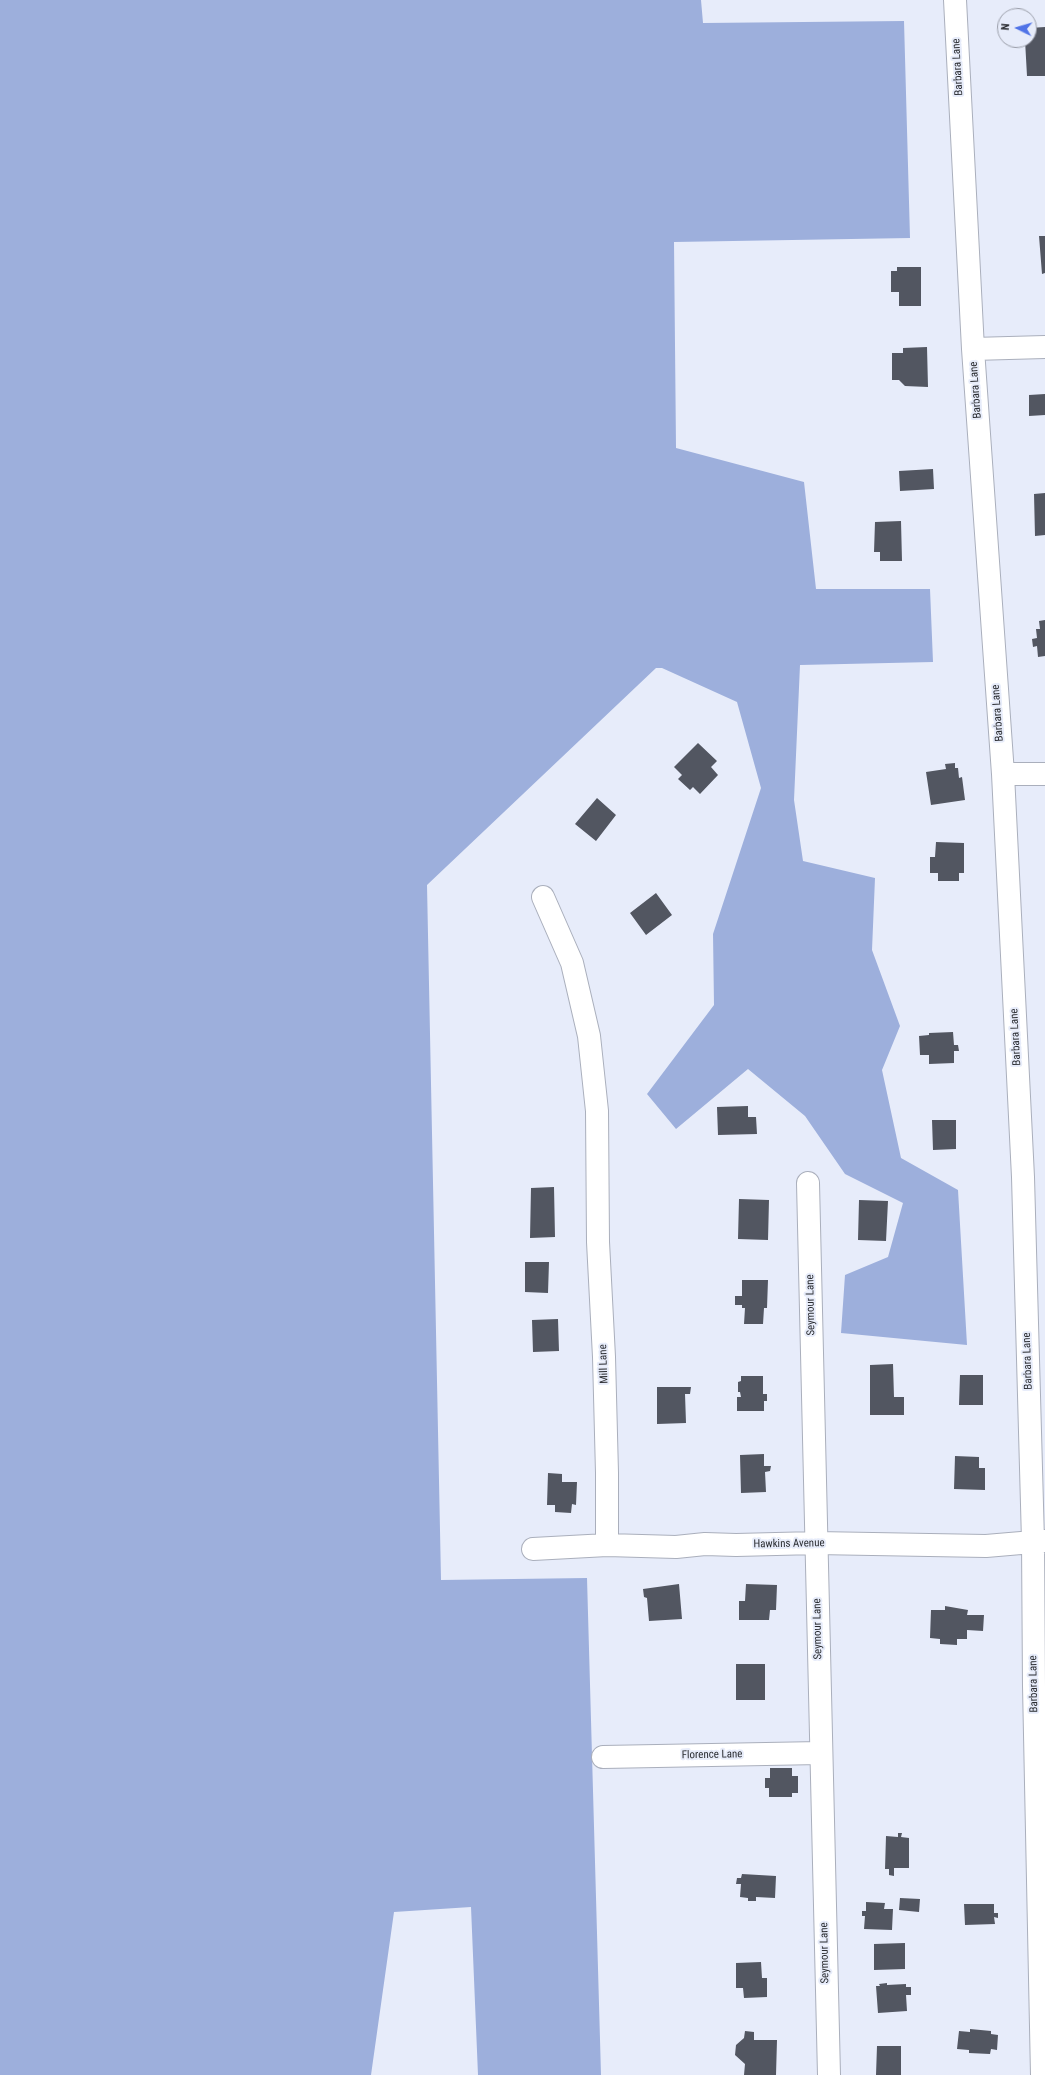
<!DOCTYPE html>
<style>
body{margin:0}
#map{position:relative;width:1045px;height:2075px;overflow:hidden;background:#e7ecfa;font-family:"Roboto Condensed",sans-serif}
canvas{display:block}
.north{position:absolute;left:997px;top:8px;width:40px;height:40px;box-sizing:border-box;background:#e7ecfa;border:1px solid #9b9faa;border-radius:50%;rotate:275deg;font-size:11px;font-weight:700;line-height:16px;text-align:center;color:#2a2c31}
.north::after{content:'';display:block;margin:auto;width:14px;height:18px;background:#5073e7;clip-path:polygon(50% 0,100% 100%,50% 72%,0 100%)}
</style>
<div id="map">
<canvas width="1045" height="2075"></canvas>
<div class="north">N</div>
</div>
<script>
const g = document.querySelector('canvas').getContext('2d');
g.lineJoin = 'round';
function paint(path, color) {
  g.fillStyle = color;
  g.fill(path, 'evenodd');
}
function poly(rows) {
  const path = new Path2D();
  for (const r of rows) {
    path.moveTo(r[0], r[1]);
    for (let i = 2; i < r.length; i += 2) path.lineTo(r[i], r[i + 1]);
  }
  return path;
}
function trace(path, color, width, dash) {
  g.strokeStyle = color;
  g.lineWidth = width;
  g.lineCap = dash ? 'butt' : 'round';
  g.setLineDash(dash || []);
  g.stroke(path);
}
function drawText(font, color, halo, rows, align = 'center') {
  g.font = font + ' "Roboto Condensed",sans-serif';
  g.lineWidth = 4;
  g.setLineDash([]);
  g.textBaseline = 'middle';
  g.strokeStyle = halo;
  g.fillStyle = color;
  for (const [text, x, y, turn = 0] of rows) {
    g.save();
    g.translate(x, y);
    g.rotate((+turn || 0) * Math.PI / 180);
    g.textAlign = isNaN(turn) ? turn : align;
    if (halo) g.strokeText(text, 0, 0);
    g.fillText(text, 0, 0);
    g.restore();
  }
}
const forest = poly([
 [0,0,701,0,703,23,904,21,910,238,674,242,676,448,804,482,816,589,930,589,933,662,800,665,794,800,803,861,875,878,872,950,900,1026,882,1070,901,1158,958,1190,967,1345,841,1333,845,1275,888,1257,903,1203,845,1174,805,1116,748,1069,676,1129,647,1094,714,1005,713,934,761,788,737,702,662,668,656,668,427,885,441,1580,587,1578,601,2075,478,2075,471,1907,394,1912,371,2075,0,2075]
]);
const building = poly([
 [1045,27,1045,76,1027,76,1025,40,1029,40,1029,28],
 [1039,236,1045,236,1045,273,1042,274],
 [897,267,921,267,921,306,899,306,899,292,891,292,891,271,897,271],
 [927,347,928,387,905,386,899,380,892,380,892,353,903,353,903,348],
 [1045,394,1045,415,1029,416,1029,395],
 [933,469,934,489,900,491,899,471],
 [1045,493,1045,535,1035,536,1034,494],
 [901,521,902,561,880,561,880,552,874,552,875,522],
 [1045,620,1045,656,1038,657,1037,646,1033,647,1032,639,1037,638,1036,629,1040,629,1039,621],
 [698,743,717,761,711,767,718,775,700,794,693,787,690,790,678,779,682,775,674,767],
 [955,763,955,768,958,768,959,778,962,777,965,800,931,805,926,772,946,769,945,764],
 [597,798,616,815,596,841,575,824],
 [936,842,964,843,964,873,959,873,959,881,938,881,938,873,930,873,930,857,935,857],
 [656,893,672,915,646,935,630,913],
 [953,1032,954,1045,958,1045,959,1051,954,1051,954,1063,929,1064,929,1055,920,1055,919,1036,929,1035,929,1033],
 [748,1106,748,1117,756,1117,757,1134,718,1135,717,1107],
 [932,1120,956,1120,956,1149,933,1150],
 [554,1187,555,1237,530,1238,531,1188],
 [739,1199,769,1200,768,1240,738,1239],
 [859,1200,888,1201,886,1241,858,1240],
 [525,1262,549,1262,548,1293,525,1292],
 [742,1280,768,1280,767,1308,764,1308,763,1324,744,1324,745,1308,742,1308,742,1305,735,1305,735,1296,742,1296],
 [558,1319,559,1351,533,1352,532,1320],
 [893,1364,894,1397,904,1397,904,1415,870,1415,870,1365],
 [960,1375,983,1375,983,1405,959,1405],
 [741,1376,763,1376,763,1394,767,1394,767,1401,764,1401,764,1411,737,1411,737,1397,741,1397,740,1392,738,1392,738,1382,741,1381],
 [657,1387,691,1387,690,1394,685,1394,686,1423,657,1424],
 [764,1454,764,1466,771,1466,770,1471,765,1472,766,1492,741,1493,740,1455],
 [955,1456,979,1457,979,1468,985,1468,985,1490,954,1489],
 [548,1473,562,1474,562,1482,577,1482,576,1505,572,1504,571,1513,555,1512,555,1505,547,1505],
 [679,1584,682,1619,649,1621,647,1598,644,1597,643,1589],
 [746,1584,777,1585,776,1610,770,1610,769,1620,739,1620,739,1601,745,1601],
 [945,1606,968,1610,967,1615,984,1615,983,1631,967,1630,967,1639,957,1639,957,1645,940,1644,940,1639,930,1638,931,1610,945,1610],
 [736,1664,765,1664,765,1700,736,1700],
 [770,1768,792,1768,792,1776,798,1776,798,1793,792,1793,792,1797,769,1797,769,1788,765,1788,765,1778,770,1778],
 [898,1833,902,1833,901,1837,909,1838,909,1868,894,1868,894,1876,889,1875,889,1869,885,1869,886,1836,898,1837],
 [742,1874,776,1876,775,1898,756,1897,756,1901,748,1901,748,1898,740,1897,741,1884,736,1884,737,1878,741,1878],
 [900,1898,920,1899,919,1912,899,1910],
 [866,1902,885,1903,884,1909,893,1909,892,1930,864,1929,865,1916,862,1916,862,1911,866,1911],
 [964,1904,994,1904,994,1913,998,1913,998,1918,994,1917,995,1924,965,1925],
 [905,1943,905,1969,874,1970,874,1944],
 [761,1962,762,1978,767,1978,767,1997,744,1998,743,1988,736,1988,736,1963],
 [887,1983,887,1985,906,1984,906,1987,911,1987,911,1995,906,1995,907,2011,878,2013,876,1986,880,1986,879,1984],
 [970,2029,991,2031,991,2034,998,2035,997,2050,991,2049,990,2054,969,2053,969,2050,957,2049,959,2031,970,2032],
 [745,2031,754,2032,754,2040,777,2040,776,2075,744,2075,745,2064,735,2055,736,2045,744,2038],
 [877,2046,901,2046,901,2075,876,2075]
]);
const minor = poly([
 [955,0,973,349,1003,774,1023,1177,1033,1541,1034,1686,1042,2075],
 [973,349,1045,347],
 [1003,774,1045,774],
 [543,897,572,963,589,1036,597,1111,598,1242,604,1357,607,1473,607,1545],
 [808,1183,829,2075],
 [533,1549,607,1545,676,1547,705,1544,736,1545,816,1543,986,1546,1045,1541],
 [603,1757,820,1753]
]);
const streetNames = [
 ["Barbara Lane",958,67,-93],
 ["Barbara Lane",976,390,-94],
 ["Barbara Lane",998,713,-94],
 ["Barbara Lane",1016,1037,-93],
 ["Seymour Lane",811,1305,-91],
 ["Barbara Lane",1028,1361,-92],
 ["Mill Lane",604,1364,-92],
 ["Hawkins Avenue",789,1544,-1],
 ["Seymour Lane",818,1629,-91],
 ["Barbara Lane",1034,1684,-91],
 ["Florence Lane",712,1755,-1],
 ["Seymour Lane",825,1953,-91]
];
paint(forest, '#9dafdc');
paint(building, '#525661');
trace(minor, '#aaafbc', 24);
trace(minor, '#fff', 22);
drawText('11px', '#2a2c31', '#e7ecfa', streetNames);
</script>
